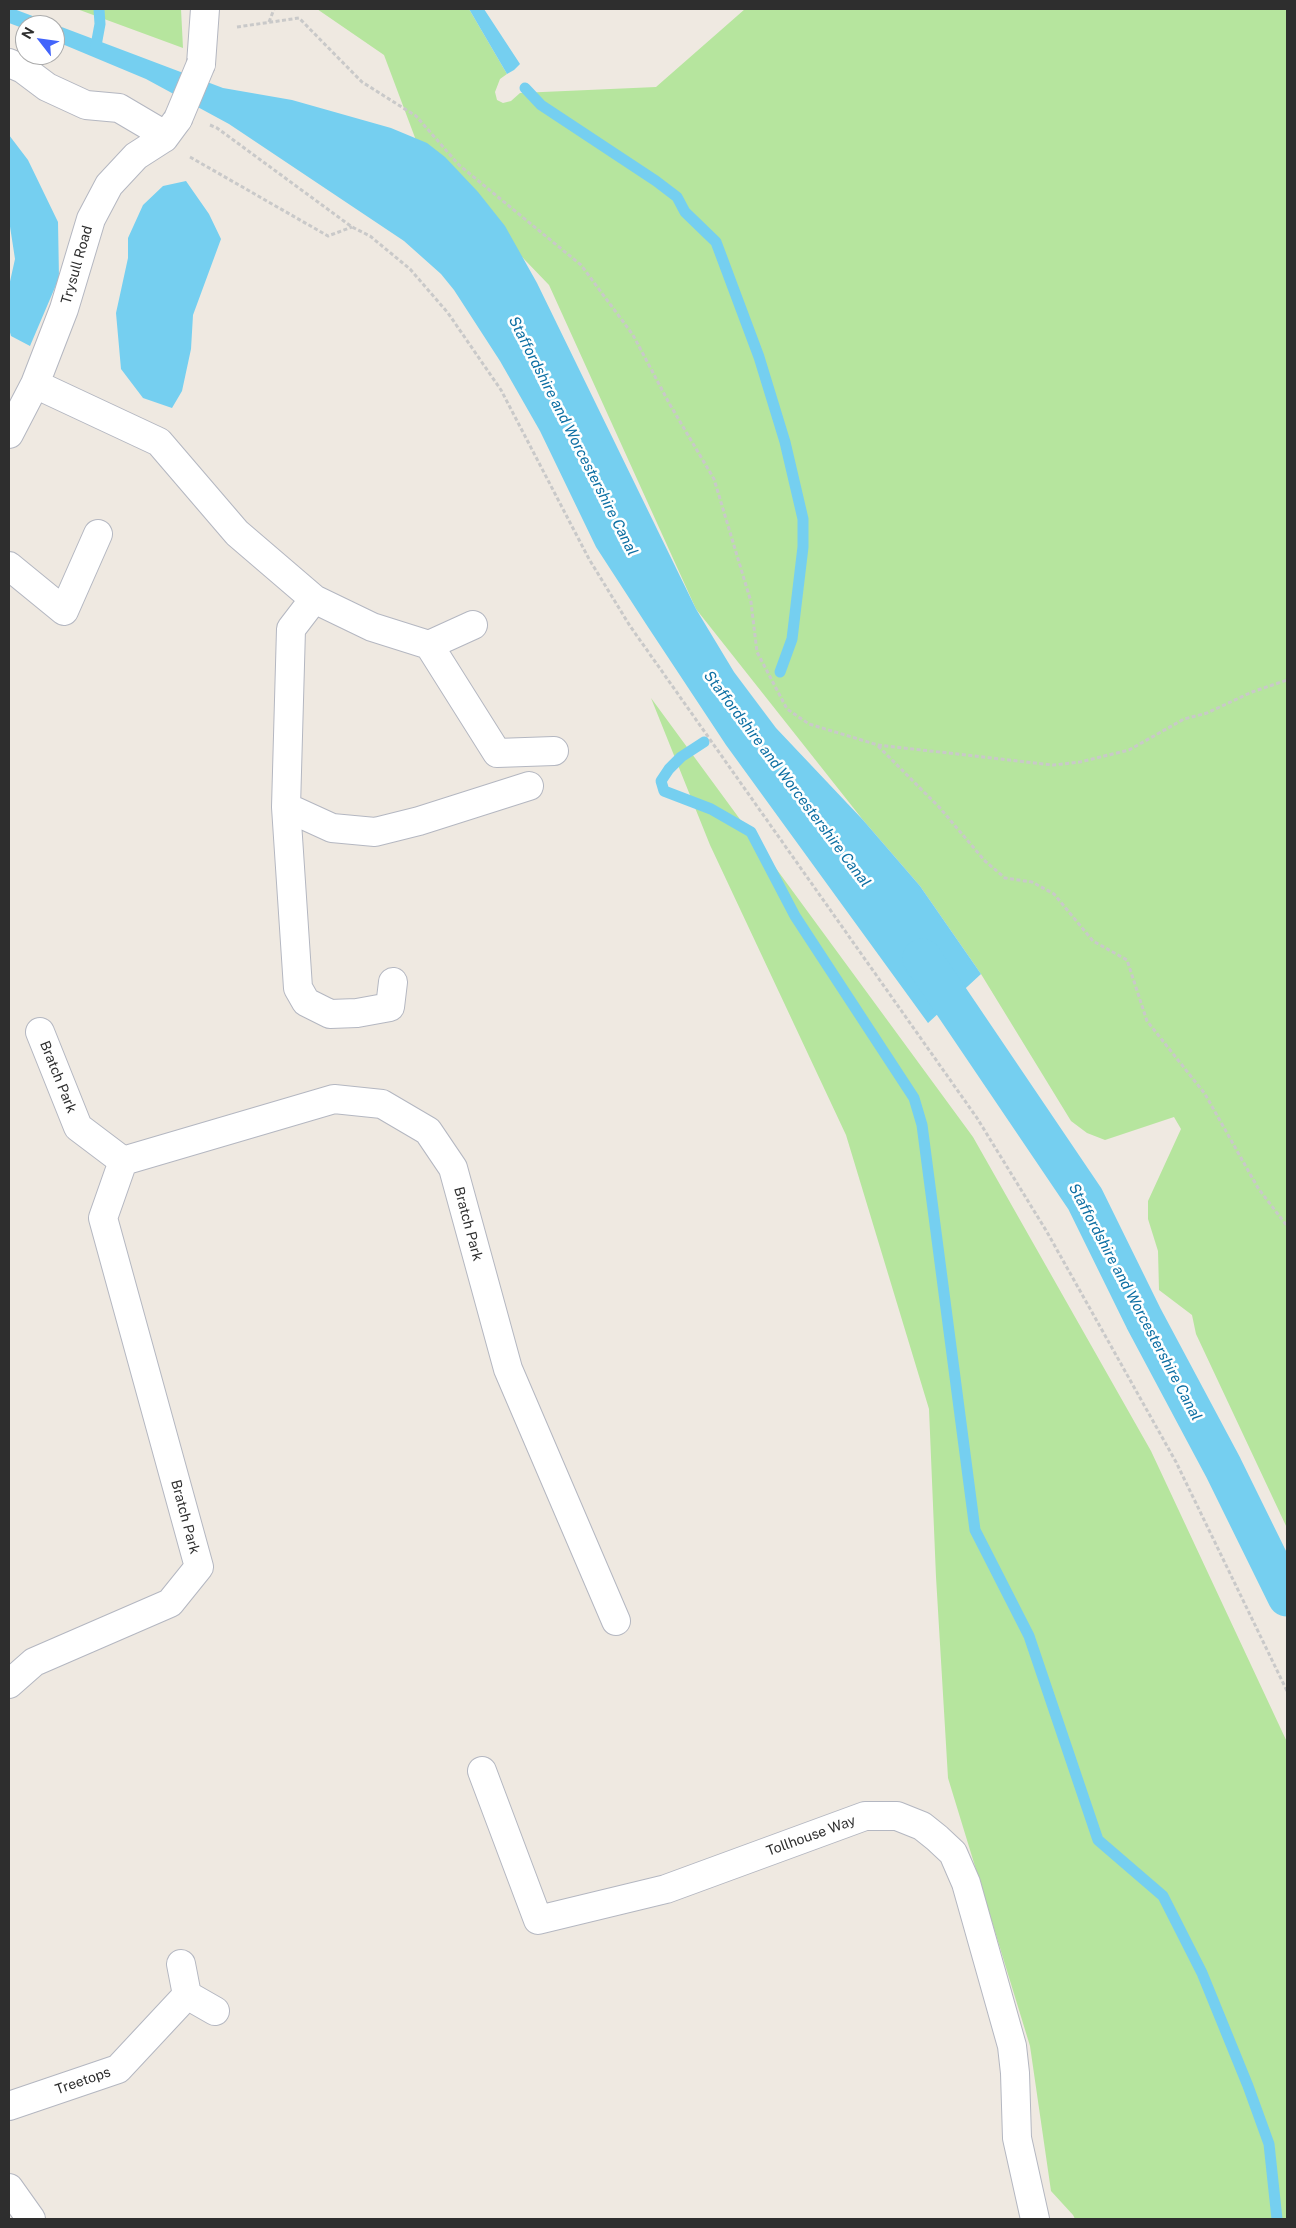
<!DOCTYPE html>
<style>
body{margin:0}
#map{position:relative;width:1296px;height:2228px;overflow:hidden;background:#efe9e1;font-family:"Public Sans",sans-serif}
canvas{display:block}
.frame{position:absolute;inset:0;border:10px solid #2e2e2e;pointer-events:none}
.north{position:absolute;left:15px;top:15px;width:50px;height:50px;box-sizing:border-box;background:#fff;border:1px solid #ababab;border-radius:50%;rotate:300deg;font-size:14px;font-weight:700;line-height:20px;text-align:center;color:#2e2e2e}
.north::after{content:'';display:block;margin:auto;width:18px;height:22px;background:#4264fb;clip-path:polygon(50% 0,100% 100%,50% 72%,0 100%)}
</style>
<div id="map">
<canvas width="1296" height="2228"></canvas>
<div class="frame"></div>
<div class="north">N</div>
</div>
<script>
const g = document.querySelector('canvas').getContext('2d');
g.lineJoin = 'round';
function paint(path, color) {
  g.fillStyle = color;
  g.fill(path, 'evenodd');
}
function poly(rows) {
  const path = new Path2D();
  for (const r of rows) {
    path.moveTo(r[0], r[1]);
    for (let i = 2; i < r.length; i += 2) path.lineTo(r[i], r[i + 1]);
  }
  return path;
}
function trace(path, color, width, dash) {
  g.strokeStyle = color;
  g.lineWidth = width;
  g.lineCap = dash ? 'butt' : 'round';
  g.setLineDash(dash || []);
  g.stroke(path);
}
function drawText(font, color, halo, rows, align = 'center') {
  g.font = font + ' "Public Sans",sans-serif';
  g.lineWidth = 5;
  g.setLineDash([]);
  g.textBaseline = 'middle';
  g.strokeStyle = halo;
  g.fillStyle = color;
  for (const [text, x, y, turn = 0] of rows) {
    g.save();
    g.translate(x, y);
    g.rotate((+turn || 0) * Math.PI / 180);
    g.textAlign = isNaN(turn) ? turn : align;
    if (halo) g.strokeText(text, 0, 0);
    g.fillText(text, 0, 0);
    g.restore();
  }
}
const green = poly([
 [77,9,181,9,183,48],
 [317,9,469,9,507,74,500,79,495,92,497,100,503,103,511,101,520,93,656,87,745,9,1287,9,1287,1528,1196,1334,1192,1315,1159,1290,1158,1251,1148,1219,1148,1201,1181,1129,1174,1117,1105,1140,1087,1133,1071,1121,981,974,920,886,863,820,696,609,549,285,420,151,384,55],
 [651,698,973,1137,1151,1451,1287,1742,1287,2219,1075,2219,1073,2215,1051,2191,1030,2046,948,1778,936,1577,929,1409,846,1135,710,845]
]);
const water = poly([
 [9,9,14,9,223,88,292,100,391,128,427,143,445,157,478,192,505,226,537,283,696,609,734,672,776,728,863,820,920,886,981,974,928,1023,726,745,646,624,596,547,540,431,500,361,454,290,441,274,404,241,229,124,146,79,55,41,55,25,25,25,25,29,9,23],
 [469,9,484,9,520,64,514,70,507,74],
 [9,135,28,160,58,222,59,278,30,346,11,336,9,329,9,286,15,259,9,220],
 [186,181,209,214,221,239,193,315,191,349,182,391,172,408,143,398,121,369,116,313,128,258,128,238,143,205,163,186]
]);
const stream = poly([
 [95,51,100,24,99,9],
 [525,88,541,105,656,181,677,197,685,212,716,242,759,357,785,442,803,519,803,547,792,639,780,672],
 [704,742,681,757,669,769,661,781,664,791,711,809,751,832,795,916,914,1098,922,1125,975,1530,1029,1636,1098,1840,1163,1896,1202,1973,1248,2086,1269,2144,1277,2219]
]);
const canal = poly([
 [922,958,1085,1199,1144,1319,1223,1467,1287,1597]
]);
const path = poly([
 [269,22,274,9],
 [237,27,299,18,362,82,416,116,459,165,581,265,633,335,669,403,714,479,751,602,757,652,787,709,809,724,878,745,1053,765,1080,762,1129,750,1184,719,1207,713,1252,692,1287,680],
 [210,125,217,128,352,227,370,236,410,269,448,313,501,390,589,559,630,626,977,1118,1047,1232,1176,1462,1287,1691],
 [190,157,328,236,352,227],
 [878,746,939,807,985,861,1005,878,1032,882,1054,894,1093,941,1127,960,1147,1021,1205,1094,1258,1188,1287,1226]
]);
const minor = poly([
 [9,63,23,69,47,87,86,105,119,108,158,131,164,138],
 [201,64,205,9],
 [35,384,159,442,237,533,314,599,372,627,429,645,473,625],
 [9,434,35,384,64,309,91,219,109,185,136,156,164,138,178,119],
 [9,566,64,611,98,534],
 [314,599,291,629,286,807,332,828,375,832,419,821,529,786],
 [429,645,497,753,554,751],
 [286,807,298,988,306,1002,330,1014,357,1013,390,1007,393,982],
 [40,1032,78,1127,123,1161],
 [9,1684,34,1662,170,1603,199,1567,103,1218,123,1161,334,1099,382,1104,428,1131,453,1168,508,1369,616,1621],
 [482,1771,538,1920,666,1889,865,1816,897,1816,922,1826,937,1838,953,1853,966,1883,1012,2046,1015,2073,1017,2138,1035,2219],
 [187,1995,215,2011],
 [9,2106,118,2069,187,1995,181,1964],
 [9,2188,31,2219]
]);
const minorBridge = poly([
 [178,119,201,64]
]);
const streetNames = [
 ["Trysull Road",77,265,-74],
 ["Bratch Park",58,1077,68],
 ["Bratch Park",468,1224,75],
 ["Bratch Park",185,1517,75],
 ["Tollhouse Way",811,1836,-20],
 ["Treetops",83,2081,-19]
];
const waterNames = [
 ["Staffordshire and Worcestershire Canal",573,436,63],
 ["Staffordshire and Worcestershire Canal",787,779,53],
 ["Staffordshire and Worcestershire Canal",1135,1302,62]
];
paint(green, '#b6e59e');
paint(water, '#75cff0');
trace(stream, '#75cff0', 11);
trace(canal, '#75cff0', 39);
trace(minor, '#b4b7c1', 30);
trace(path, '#c9c9c9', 3, [4, 2.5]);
trace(minor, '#fff', 28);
trace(minorBridge, '#b4b7c1', 30, []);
trace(minorBridge, '#fff', 28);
drawText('14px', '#2e2e2e', '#fff', streetNames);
drawText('italic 15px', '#0d6fa3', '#fff', waterNames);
</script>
